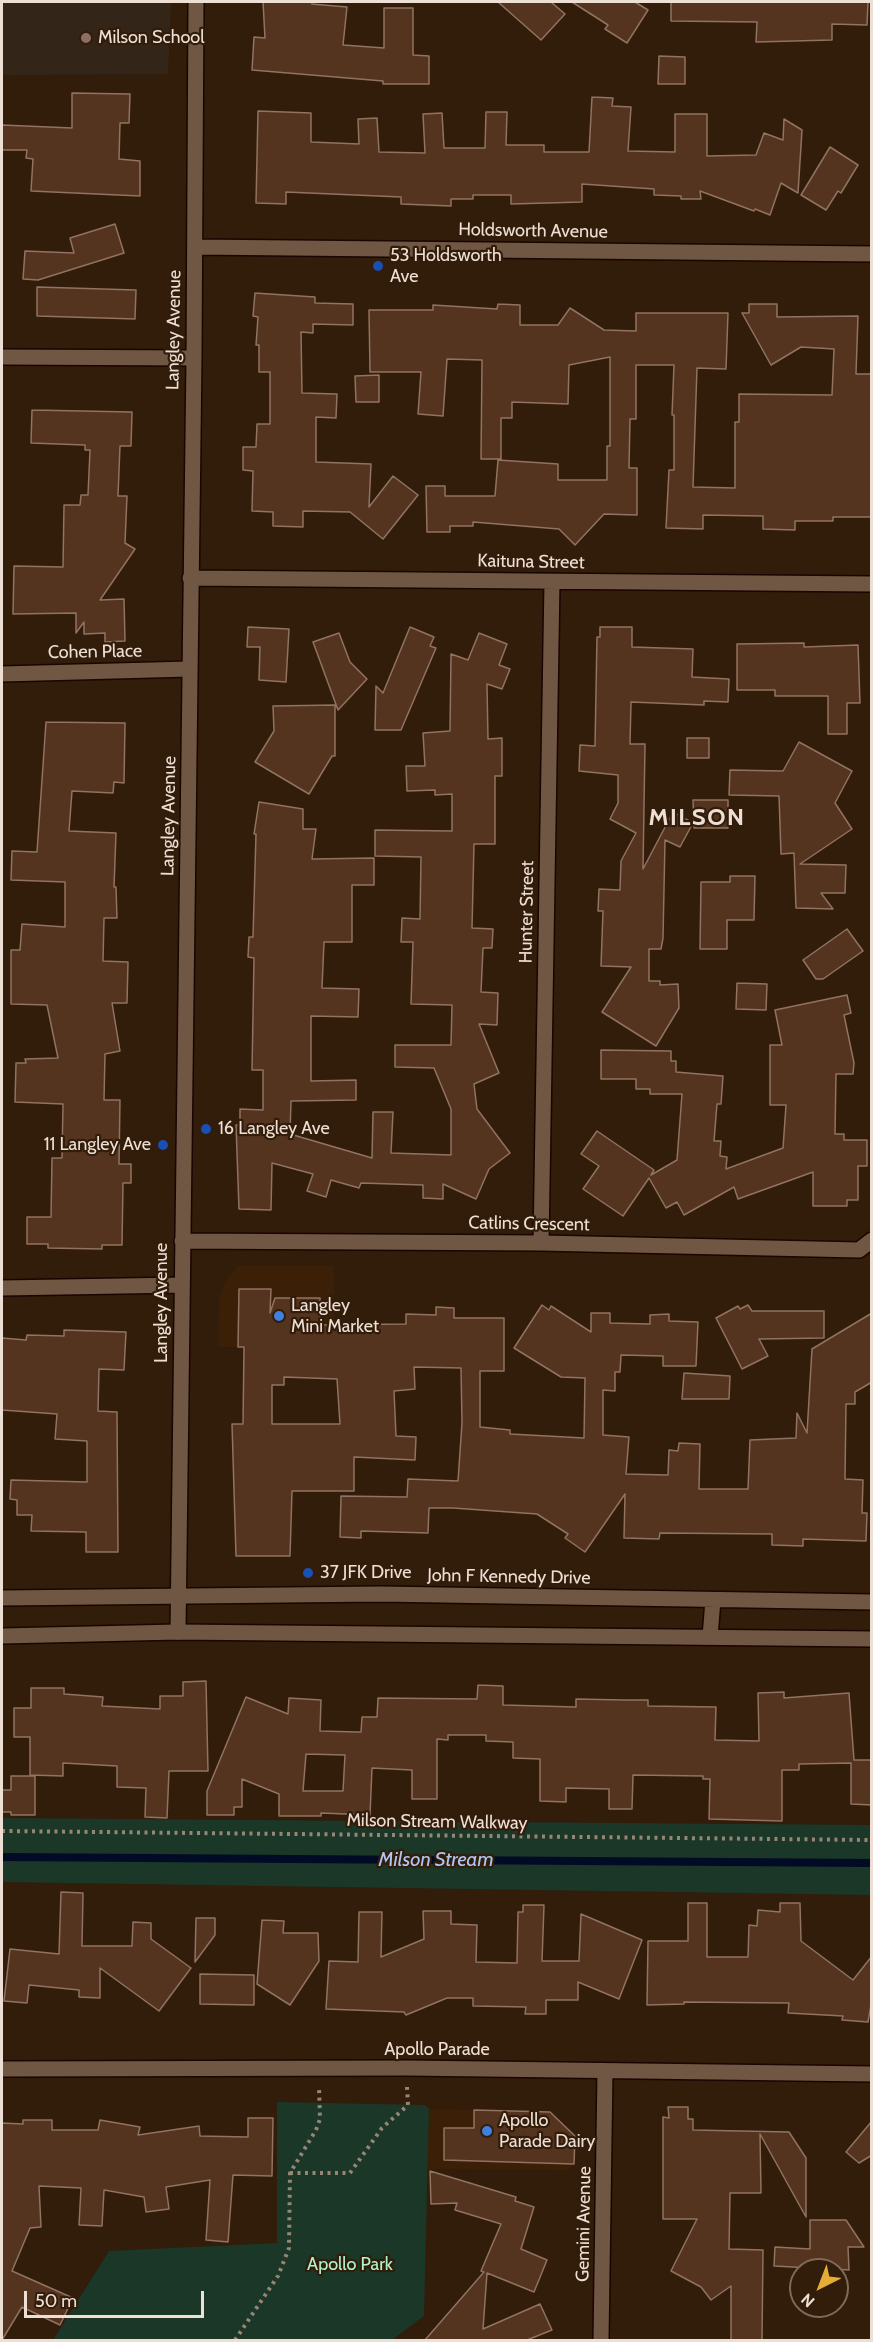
<!DOCTYPE html>
<style>
body{margin:0}
#map{position:relative;width:873px;height:2342px;overflow:hidden;background:#321c0a;font-family:Cabin,sans-serif}
canvas{display:block}
.frame{position:absolute;inset:0;border:3px solid #eedfd4;pointer-events:none}
.north{position:absolute;left:789px;top:2258px;width:60px;height:60px;box-sizing:border-box;background:#321c0a;border:2px solid #7d6a5b;border-radius:50%;rotate:222deg;font-size:16px;font-weight:700;line-height:24px;text-align:center;color:#eedfd4}
.north::after{content:'';display:block;margin:auto;width:21px;height:27px;background:#e4ad35;clip-path:polygon(50% 0,100% 100%,50% 72%,0 100%)}
.scale{position:absolute;left:24px;top:2291px;width:180px;height:27px;box-sizing:border-box;border:3px solid #eedfd4;border-top:0;padding-left:8px;font-size:18px;line-height:21px;white-space:nowrap;color:#eedfd4;-webkit-text-stroke:4px #321c0a;paint-order:stroke}
</style>
<div id="map">
<canvas width="873" height="2342"></canvas>
<div class="frame"></div>
<div class="north">N</div>
<div class="scale">50 m</div>
</div>
<script>
const g = document.querySelector('canvas').getContext('2d');
g.lineJoin = 'round';
function paint(path, color) {
  g.fillStyle = color;
  g.fill(path, 'evenodd');
}
function poly(rows) {
  const path = new Path2D();
  for (const r of rows) {
    path.moveTo(r[0], r[1]);
    for (let i = 2; i < r.length; i += 2) path.lineTo(r[i], r[i + 1]);
  }
  return path;
}
function trace(path, color, width, dash) {
  g.strokeStyle = color;
  g.lineWidth = width;
  g.lineCap = dash ? 'butt' : 'round';
  g.setLineDash(dash || []);
  g.stroke(path);
}
function drawText(font, color, halo, rows, align = 'center') {
  g.font = font + ' Cabin,sans-serif';
  g.lineWidth = 4.5;
  g.setLineDash([]);
  g.textBaseline = 'middle';
  g.strokeStyle = halo;
  g.fillStyle = color;
  for (const [text, x, y, turn = 0] of rows) {
    g.save();
    g.translate(x, y);
    g.rotate((+turn || 0) * Math.PI / 180);
    g.textAlign = isNaN(turn) ? turn : align;
    if (halo) g.strokeText(text, 0, 0);
    g.fillText(text, 0, 0);
    g.restore();
  }
}
const built = poly([
 [238,1266,334,1266,334,1349,218,1347,219,1300,225,1282],
 [429,2109,550,2112,575,2136,574,2164,567,2170,427,2169]
]);
const education = poly([
 [2,2,171,2,168,74,2,75]
]);
const green = poly([
 [2,1818,871,1825,871,1895,2,1882],
 [277,2102,425,2105,429,2109,424,2316,392,2340,53,2340,109,2251,277,2243]
]);
const stream = poly([
 [2,1857,872,1863]
]);
const building = poly([
 [263,2,312,2,312,4,347,7,343,45,384,48,384,8,413,8,413,55,429,56,429,84,383,84,383,81,252,70,254,37,265,38,263,2],
 [498,2,551,2,565,14,541,40,498,2],
 [572,2,635,2,648,10,627,43,605,29,608,25,572,2],
 [671,2,868,2,867,25,832,24,832,40,756,42,757,22,671,21,671,2],
 [659,56,685,57,685,84,658,84,659,56],
 [72,93,130,94,129,123,120,123,119,159,140,161,140,196,31,191,33,159,26,158,27,150,2,150,2,125,72,128,72,93],
 [592,97,613,98,612,106,631,107,628,151,675,152,675,114,707,114,707,156,756,155,764,133,783,140,784,119,802,130,798,193,781,183,770,215,755,209,754,211,700,191,701,199,681,199,681,196,654,195,654,189,582,184,582,202,511,204,511,195,473,195,473,199,451,199,451,206,401,204,401,197,286,192,286,204,256,203,258,111,311,113,311,142,359,144,358,119,377,118,379,152,425,153,423,114,442,113,444,148,485,148,486,112,507,112,506,145,544,145,544,152,589,152,592,97],
 [830,147,858,165,841,193,838,191,826,210,801,195,830,147],
 [115,224,124,253,38,280,23,279,25,251,74,253,70,238,115,224],
 [37,287,136,290,135,319,37,316,37,287],
 [255,293,315,297,315,303,353,304,353,325,313,324,313,333,301,332,302,393,337,394,336,418,316,417,316,462,371,464,369,507,393,476,418,495,383,539,350,512,303,511,303,527,273,526,273,512,252,511,253,471,243,470,243,447,256,447,257,424,270,424,270,372,259,372,259,345,256,345,258,317,253,316,255,293],
 [498,304,520,305,520,325,558,325,570,308,604,330,636,331,636,313,728,313,726,369,697,368,693,487,735,488,735,422,739,422,739,394,832,395,834,349,801,347,771,365,742,313,749,313,749,304,777,304,777,317,858,316,856,374,872,374,872,517,833,517,833,521,795,521,795,530,763,529,763,516,703,515,703,529,666,528,669,470,674,470,674,415,672,415,674,365,636,365,636,419,630,419,629,468,637,468,637,515,604,514,575,545,559,529,473,522,473,526,450,526,450,532,427,532,426,486,445,486,445,496,495,496,498,460,558,464,558,480,607,480,607,446,610,446,610,357,569,365,568,404,512,402,512,418,501,418,501,459,481,459,482,360,447,359,443,416,418,414,421,372,370,372,369,310,433,310,433,305,497,309,498,304],
 [379,375,379,402,356,402,355,376,379,375],
 [32,410,132,412,131,446,120,446,118,496,127,496,125,543,135,549,100,600,124,599,125,641,105,642,105,633,84,634,84,622,76,633,76,613,13,614,14,566,63,567,64,505,80,505,81,495,88,495,90,450,85,450,85,445,31,443,32,410],
 [248,627,289,629,286,682,259,680,260,647,247,647,248,627],
 [410,627,434,637,430,646,436,648,401,730,375,730,376,686,383,693,410,627],
 [600,627,632,627,632,647,693,649,692,677,729,679,728,702,704,701,704,705,631,702,630,744,645,744,643,869,673,812,693,823,680,847,665,840,663,938,661,949,649,949,649,981,660,981,660,985,678,984,679,1008,656,1046,602,1012,631,967,601,966,603,911,598,911,599,889,620,890,621,861,636,833,610,819,618,803,618,775,579,771,580,745,595,746,597,637,600,637,600,627],
 [339,633,350,662,367,679,338,710,313,642,339,633],
 [479,633,507,644,499,665,510,669,502,689,487,684,488,739,502,738,502,776,495,776,495,844,474,844,472,928,493,929,492,948,483,948,481,992,498,993,497,1025,479,1024,499,1073,474,1084,477,1109,510,1153,489,1169,476,1199,443,1184,443,1199,423,1198,423,1185,361,1183,359,1188,331,1180,326,1197,307,1191,313,1174,272,1163,271,1210,239,1209,236,1125,240,1125,240,1109,263,1110,263,1070,252,1070,254,958,248,957,249,937,253,937,256,834,254,834,259,802,303,809,303,829,316,829,312,859,374,858,374,885,352,885,352,942,324,942,322,988,359,989,358,1017,311,1016,311,1081,356,1080,356,1100,291,1101,290,1134,372,1158,373,1112,393,1112,391,1153,451,1155,451,1109,434,1068,395,1067,395,1045,451,1045,452,1005,411,1004,413,942,401,942,402,918,420,919,421,857,375,856,375,830,452,831,452,794,435,795,435,790,407,791,406,766,425,766,423,733,450,731,451,654,468,660,479,633],
 [804,643,804,647,858,645,860,703,847,703,847,734,828,734,828,696,775,696,775,690,737,690,737,644,804,643],
 [335,705,335,756,332,756,309,794,255,762,274,731,273,706,335,705],
 [46,722,125,723,124,783,114,782,113,793,72,791,69,831,116,833,114,887,116,887,117,918,104,918,103,961,128,962,127,1003,112,1003,120,1051,105,1054,104,1100,120,1100,119,1164,131,1164,131,1183,123,1183,122,1245,102,1245,102,1249,48,1248,48,1244,27,1244,27,1217,51,1217,52,1158,62,1158,63,1104,15,1102,16,1063,26,1063,25,1059,58,1058,47,1005,11,1004,11,950,20,950,22,924,65,927,65,882,11,880,12,851,37,852,46,722],
 [687,738,709,738,709,758,687,758,687,738],
 [799,742,852,771,835,803,852,829,800,864,846,865,845,893,821,893,833,909,796,908,794,853,781,854,779,796,729,795,730,770,783,771,799,742],
 [693,800,728,800,728,828,694,828,693,800],
 [730,876,755,876,754,920,727,920,727,949,700,949,701,882,730,882,730,876],
 [847,929,863,951,823,979,816,979,803,960,847,929],
 [737,983,767,984,766,1010,736,1009,737,983],
 [847,995,851,1013,844,1015,854,1063,853,1074,836,1074,835,1134,844,1134,844,1140,867,1140,867,1166,858,1166,858,1200,847,1200,847,1206,813,1206,813,1172,738,1199,734,1187,684,1215,677,1202,666,1208,649,1178,623,1216,583,1189,599,1166,581,1154,597,1131,654,1170,651,1175,677,1160,682,1094,650,1094,650,1089,636,1089,636,1079,601,1079,601,1050,671,1051,671,1061,676,1061,676,1072,723,1076,721,1104,717,1104,714,1141,721,1141,720,1156,727,1157,726,1169,783,1148,786,1105,770,1105,770,1045,782,1045,775,1010,847,995],
 [239,1289,271,1289,270,1313,275,1298,320,1298,320,1325,406,1324,406,1314,436,1315,436,1307,454,1308,454,1318,504,1318,504,1371,480,1371,480,1427,510,1430,510,1434,584,1438,585,1378,561,1377,514,1348,542,1305,549,1310,551,1306,591,1332,591,1313,610,1313,610,1323,650,1324,650,1315,669,1314,669,1321,698,1322,696,1366,663,1366,663,1356,621,1355,620,1372,615,1372,615,1391,603,1390,603,1435,629,1437,626,1474,668,1475,669,1450,678,1451,679,1443,700,1444,699,1489,748,1489,750,1440,796,1438,797,1413,807,1433,812,1349,872,1313,872,1382,855,1392,855,1404,846,1404,845,1479,863,1480,862,1513,867,1513,866,1541,803,1539,803,1546,772,1545,772,1534,660,1533,659,1539,624,1538,625,1494,585,1552,565,1538,568,1534,537,1514,453,1508,429,1508,428,1533,361,1531,361,1538,340,1537,341,1496,407,1497,408,1479,458,1481,462,1423,461,1368,414,1367,415,1389,394,1391,396,1436,416,1437,415,1460,354,1457,354,1491,292,1491,290,1556,236,1556,232,1424,243,1424,244,1347,238,1347,239,1289],
 [284,1377,337,1379,340,1424,272,1424,272,1385,284,1385,284,1377],
 [748,1305,752,1311,824,1311,824,1338,759,1339,768,1356,742,1369,716,1318,738,1306,740,1309,748,1305],
 [64,1330,126,1332,124,1370,99,1369,98,1411,117,1412,118,1552,86,1552,86,1532,31,1531,32,1515,17,1515,17,1500,10,1499,11,1480,87,1482,87,1441,55,1439,57,1414,2,1410,2,1338,26,1340,27,1335,64,1336,64,1330],
 [684,1373,730,1376,729,1399,682,1399,684,1373],
 [206,1681,208,1771,169,1771,167,1818,145,1817,146,1788,117,1787,117,1766,63,1763,63,1776,30,1775,30,1737,14,1737,14,1708,31,1708,31,1688,64,1688,64,1694,103,1697,102,1706,160,1709,160,1696,183,1696,183,1682,206,1681],
 [478,1685,503,1686,503,1705,576,1707,576,1699,624,1700,648,1700,648,1706,716,1707,715,1740,759,1741,758,1693,784,1692,784,1698,849,1693,854,1760,872,1760,872,1805,851,1804,851,1763,799,1764,799,1770,782,1770,782,1821,709,1819,710,1779,703,1779,703,1776,633,1775,632,1809,609,1809,609,1789,566,1788,566,1802,540,1801,540,1759,513,1758,513,1742,486,1741,486,1735,448,1735,448,1740,437,1739,437,1799,412,1799,412,1770,372,1768,370,1815,321,1813,321,1816,279,1816,279,1794,242,1779,242,1807,234,1807,234,1815,207,1815,207,1791,246,1697,288,1714,289,1698,321,1700,320,1731,357,1732,361,1732,362,1717,377,1717,378,1698,477,1699,478,1685],
 [306,1754,345,1755,343,1791,303,1791,306,1754],
 [11,1776,35,1776,35,1815,11,1815,11,1812,2,1812,2,1790,11,1790,11,1776],
 [61,1892,83,1893,82,1946,132,1946,133,1922,151,1923,151,1939,191,1968,159,2011,100,1968,100,1998,79,1997,79,1990,29,1985,27,2003,4,2001,10,1949,59,1954,61,1892],
 [688,1903,707,1903,707,1957,748,1957,749,1925,757,1926,758,1910,780,1912,780,1903,800,1903,801,1941,853,1980,872,1956,872,1999,868,2022,842,2020,843,2016,788,2013,789,2003,684,2002,684,2004,647,2005,648,1941,688,1941,688,1903],
 [523,1905,544,1905,542,1961,579,1961,581,1914,642,1940,619,1999,578,1982,578,2000,546,2000,546,2014,525,2014,526,2007,473,2006,473,1998,447,1998,406,2015,404,2012,326,2009,329,1961,358,1962,359,1912,382,1912,381,1957,424,1939,423,1911,451,1911,451,1924,477,1925,476,1962,517,1963,518,1912,523,1912,523,1905],
 [196,1918,215,1918,215,1935,195,1962,196,1918],
 [262,1920,284,1921,283,1933,318,1933,319,1961,290,2005,257,1984,262,1920],
 [200,1974,254,1975,254,2005,200,2004,200,1974],
 [668,2107,688,2107,688,2119,693,2119,693,2130,789,2132,806,2158,806,2217,760,2134,761,2193,730,2193,729,2249,763,2250,762,2340,731,2340,731,2286,711,2300,701,2287,671,2271,697,2219,663,2219,663,2117,669,2118,668,2107],
 [474,2110,550,2112,575,2136,574,2164,444,2160,444,2128,474,2128,474,2110],
 [248,2118,273,2118,272,2176,233,2175,228,2242,206,2240,210,2180,166,2187,169,2209,146,2212,144,2197,104,2190,102,2226,79,2225,81,2188,39,2186,41,2227,30,2228,12,2271,73,2298,60,2325,22,2307,2,2340,2,2123,23,2124,23,2120,52,2120,52,2130,98,2130,100,2120,140,2127,138,2135,199,2126,200,2136,248,2137,248,2118],
 [872,2121,872,2155,859,2163,846,2152,872,2121],
 [430,2171,516,2197,515,2201,534,2207,521,2249,547,2260,534,2292,487,2273,483,2329,540,2304,552,2330,527,2340,425,2340,484,2272,481,2271,501,2224,455,2210,457,2203,431,2204,430,2171],
 [810,2220,846,2220,864,2247,848,2247,849,2270,774,2266,775,2247,810,2249,810,2220]
]);
const path = poly([
 [2,1831,872,1840],
 [290,2173,350,2173,382,2128,408,2105,407,2087],
 [235,2340,278,2276,289,2248,290,2173,316,2130,320,2119,319,2086]
]);
const street = poly([
 [195,247,872,254],
 [2,357,194,358],
 [190,578,872,584],
 [2,674,190,669],
 [182,1241,541,1243,859,1250,872,1240],
 [541,1243,552,582],
 [2,1288,182,1285],
 [178,1632,194,358,196,2],
 [2,2069,407,2068,872,2074],
 [601,2340,605,2071]
]);
const secondary = poly([
 [2,1598,380,1594,872,1602],
 [2,1636,178,1632,872,1639],
 [710,1637,713,1600]
]);
const markers = [
 [86,38,6,"#8d6e63"],
 [378,266,6,"#1a4fb4"],
 [206,1129,6,"#1a4fb4"],
 [163,1145,6,"#1a4fb4"],
 [279,1316,6,"#3f7fe0"],
 [308,1573,6,"#1a4fb4"],
 [487,2131,6,"#3f7fe0"]
];
const poiNames = [
 ["Milson School",98,38],
 ["53 Holdsworth",390,256],
 ["Ave",390,277],
 ["16 Langley Ave",218,1129],
 ["11 Langley Ave",151,1145,"right"],
 ["Langley",291,1306],
 ["Mini Market",291,1327],
 ["37 JFK Drive",320,1573],
 ["Apollo",499,2121],
 ["Parade Dairy",499,2142]
];
const streetNames = [
 ["Holdsworth Avenue",533,231,1],
 ["Langley Avenue",174,330,-89],
 ["Kaituna Street",531,562,1],
 ["Cohen Place",95,652,-1],
 ["Langley Avenue",169,816,-89],
 ["Hunter Street",527,912,-89],
 ["Catlins Crescent",529,1224,1],
 ["Langley Avenue",162,1303,-90],
 ["John F Kennedy Drive",509,1577,1],
 ["Milson Stream Walkway",437,1822,1],
 ["Apollo Parade",437,2050],
 ["Gemini Avenue",584,2224,-89]
];
const parkNames = [
 ["Apollo Park",350,2265]
];
const waterNames = [
 ["Milson Stream",436,1860]
];
const districtNames = [
 ["MILSON",697,818]
];
paint(built, '#3b2007');
paint(education, '#332619');
paint(green, '#1a3728');
trace(stream, '#020b25', 8);
paint(building, '#55341f');
trace(building, '#907362', 1.5);
trace(street, '#190600', 18);
trace(secondary, '#190600', 18);
trace(path, '#978576', 4, [3, 4.5]);
trace(street, '#705743', 15);
trace(secondary, '#705743', 15);
for (const [x, y, r, color] of markers) {
  const dot = new Path2D();
  dot.arc(x, y, r, 0, 2 * Math.PI);
  g.fillStyle = color;
  g.fill(dot);
  trace(dot, '#321c0a', 2);
}
drawText('18px', '#eedfd4', '#321c0a', poiNames, 'left');
drawText('18px', '#eedfd4', '#321c0a', streetNames);
drawText('18px', '#aef3cc', '#321c0a', parkNames);
drawText('italic 20px', '#adc7f5', '#321c0a', waterNames);
g.letterSpacing = '1.5px';
drawText('bold 24px', '#eedfd4', '#321c0a', districtNames);
g.letterSpacing = '0px';
</script>
